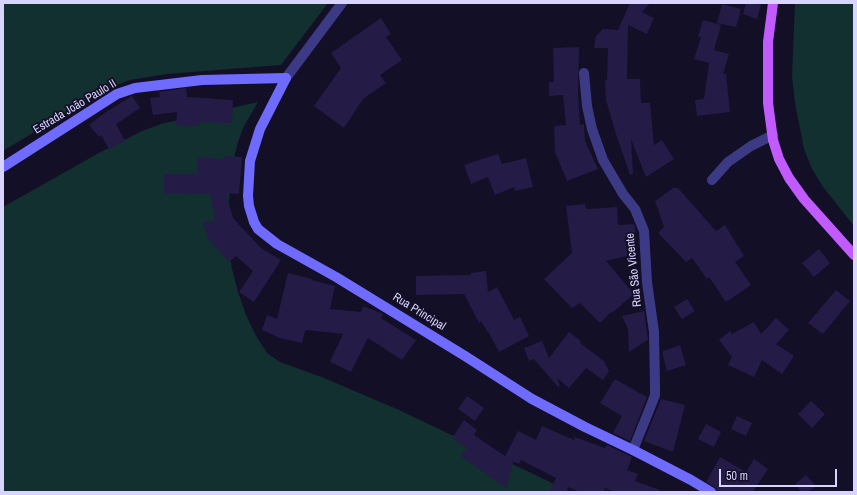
<!DOCTYPE html>
<meta charset="utf-8">
<style>
body{margin:0}
#map{position:relative;width:857px;height:495px;overflow:hidden;background:#130f26;font-family:"Archivo Narrow",sans-serif}
canvas{display:block}
.frame{position:absolute;inset:0;border:4px solid #d9d4ff;pointer-events:none}
.scale{position:absolute;left:719px;top:469px;width:118px;height:18px;box-sizing:border-box;border:2px solid #d9d4ff;border-top:0;padding-left:5px;font-size:12px;line-height:14px;white-space:nowrap;color:#d9d4ff;-webkit-text-stroke:3px #130f26;paint-order:stroke}
</style>
<div id="map">
<canvas width="857" height="495"></canvas>
<div class="frame"></div>
<div class="scale">50 m</div>
</div>
<script>
const g = document.querySelector('canvas').getContext('2d');
g.lineJoin = 'round';
function paint(path, color) {
  g.fillStyle = color;
  g.fill(path, 'evenodd');
}
function poly(rows) {
  const path = new Path2D();
  for (const r of rows) {
    path.moveTo(r[0], r[1]);
    for (let i = 2; i < r.length; i += 2) path.lineTo(r[i], r[i + 1]);
  }
  return path;
}
function trace(path, color, width, dash) {
  g.strokeStyle = color;
  g.lineWidth = width;
  g.lineCap = dash ? 'butt' : 'round';
  g.setLineDash(dash || []);
  g.stroke(path);
}
function drawText(font, color, halo, rows, align = 'center') {
  g.font = font + ' "Archivo Narrow",sans-serif';
  g.lineWidth = 3.5;
  g.setLineDash([]);
  g.textBaseline = 'middle';
  g.strokeStyle = halo;
  g.fillStyle = color;
  for (const [text, x, y, turn = 0] of rows) {
    g.save();
    g.translate(x, y);
    g.rotate((+turn || 0) * Math.PI / 180);
    g.textAlign = isNaN(turn) ? turn : align;
    if (halo) g.strokeText(text, 0, 0);
    g.fillText(text, 0, 0);
    g.restore();
  }
}
const green = poly([
 [3,3,328,3,281,65,167,74,130,80,102,91,3,151],
 [795,3,854,3,854,226,823,187,812,169,804,149,795,103,792,76],
 [258,102,243,128,238,142,232,166,228,210,229,248,232,269,238,292,246,315,255,334,267,353,280,362,324,378,399,410,571,492,3,492,3,207,97,154,142,131,161,124]
]);
const building = poly([
 [630,3,650,3,642,12,654,18,647,34,628,25,627,79,640,79,641,103,650,103,654,145,662,140,674,159,646,177,631,139,633,174,630,175,616,134,606,100,605,80,607,80,608,48,594,48,596,36,603,29,618,30],
 [746,3,754,3,761,5,757,19,743,14],
 [722,4,741,9,736,27,717,23],
 [381,18,391,34,386,37,402,60,380,75,386,83,363,99,344,128,314,106,341,68,331,53],
 [703,20,721,25,714,50,729,54,723,74,726,74,730,112,697,116,695,100,704,99,709,63,694,59,701,37,698,36],
 [579,47,578,95,580,125,584,124,585,141,598,169,567,181,555,152,554,126,566,125,563,95,549,96,549,82,554,82,553,48],
 [186,88,187,97,233,100,232,123,199,122,199,126,176,125,177,112,153,115,150,98,160,97,159,92],
 [132,96,140,108,116,124,125,141,109,149,101,135,99,137,89,125,106,112],
 [498,154,502,164,526,158,533,187,515,191,514,187,495,195,488,177,471,184,464,165],
 [225,156,242,157,239,194,226,193,233,218,261,248,281,260,254,302,239,292,253,271,236,256,229,262,209,240,203,223,215,220,210,194,164,193,164,174,198,174,197,157,224,159],
 [673,188,678,188,716,231,725,225,744,256,735,262,751,285,726,302,709,277,707,279,692,258,686,262,658,233,664,227,655,201],
 [585,204,586,209,617,207,618,225,634,224,635,227,636,241,626,242,627,256,606,261,634,294,612,313,611,312,600,323,580,303,572,308,544,279,572,253,566,206],
 [819,249,830,263,814,277,802,263],
 [486,271,488,292,497,287,514,320,520,317,529,336,499,352,488,331,487,331,481,321,479,323,464,294,416,295,416,276,471,275,471,273],
 [288,273,312,279,311,280,335,286,330,309,361,312,363,306,383,314,381,318,416,340,402,360,368,338,351,372,330,362,343,334,307,330,305,331,302,343,280,338,262,330,267,315,277,319],
 [836,290,850,301,823,334,808,323],
 [687,299,695,311,682,319,674,307],
 [644,311,648,340,629,352,628,329,622,316],
 [776,318,789,330,776,344,794,356,782,374,762,360,754,377,728,365,732,357,719,340,730,331,732,334,754,322,761,334],
 [569,332,581,341,580,343,604,361,609,371,603,380,586,368,569,388,557,378,560,386,558,387,534,359,529,361,524,348,542,341,549,358],
 [680,345,686,365,667,371,663,356,663,351],
 [615,379,647,397,630,441,613,433,622,416,600,403],
 [467,396,484,408,475,421,458,409],
 [661,399,685,405,673,452,644,441],
 [811,401,825,414,812,428,798,414],
 [737,416,752,423,746,436,731,429],
 [464,420,477,430,474,435,505,456,518,431,536,440,542,426,574,440,575,437,605,448,607,445,632,457,627,470,638,474,635,481,660,490,660,492,615,492,605,488,604,492,580,492,568,487,566,492,549,492,556,478,521,460,519,464,512,461,513,462,506,488,461,456,467,448,452,438],
 [706,424,721,432,714,447,698,439],
 [720,457,746,472,754,459,768,469,753,492,717,492,715,487,706,482],
 [806,475,816,486,808,492,801,492,795,484]
]);
const street = poly([
 [584,73,587,106,592,129,603,160,623,194,635,209,644,231,647,282,654,332,655,386,655,395,652,403,633,450],
 [286,78,342,3],
 [712,180,728,162,751,146,773,135]
]);
const secondary = poly([
 [286,78,260,129,250,161,248,196,249,206,254,222,258,229,277,244,336,277,465,356,532,399,585,427,633,450,691,480,711,492],
 [3,167,117,94,135,88,202,80,286,78]
]);
const primary = poly([
 [773,3,768,42,768,103,773,140,779,159,789,178,804,199,854,255]
]);
const streetNames = [
 ["Estrada João Paulo II",75,107,-31],
 ["Rua São Vicente",634,270,-96],
 ["Rua Principal",419,312,32]
];
paint(green, '#12302f');
paint(building, '#241b47');
trace(street, '#3d3a85', 10);
trace(secondary, '#6f6bff', 10);
trace(primary, '#c25bff', 10);
drawText('12px', '#d9d4ff', '#130f26', streetNames);
</script>
